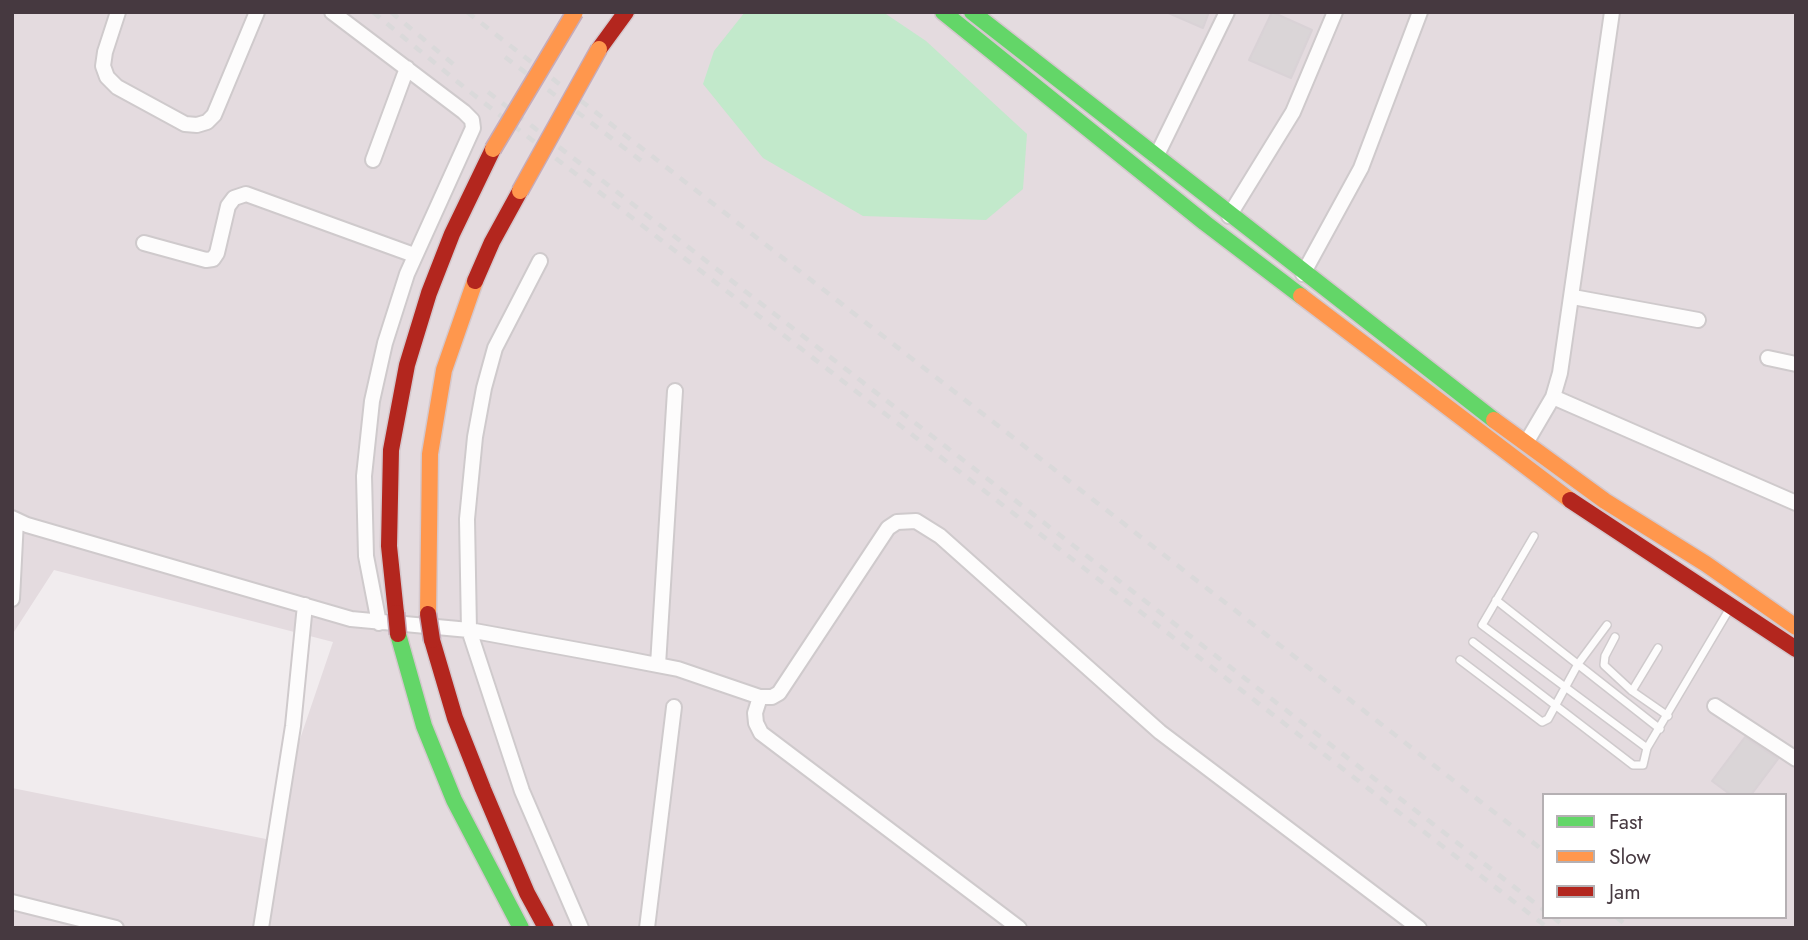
<!DOCTYPE html>
<style>
body{margin:0}
#map{position:relative;width:1808px;height:940px;overflow:hidden;background:#f1ecee;font-family:Jost,sans-serif}
canvas{display:block}
.frame{position:absolute;inset:0;border:14px solid #463940;pointer-events:none}
.legend{position:absolute;left:1542px;top:793px;width:245px;height:126px;box-sizing:border-box;background:#fff;border:2px solid #b5b0b3;margin:0;padding:9px 12px;list-style:none;font-size:21px;color:#463940}
.legend li{display:flex;align-items:center;gap:14px;height:35px}
.legend b{width:35px;border:2px solid #b5b0b3}
</style>
<div id="map">
<canvas width="1808" height="940"></canvas>
<div class="frame"></div>
<ul class="legend">
<li><b style="height:9px;background:#63d668"></b>Fast</li>
<li><b style="height:9px;background:#ff974d"></b>Slow</li>
<li><b style="height:9px;background:#b3261e"></b>Jam</li>
</ul>
</div>
<script>
const g = document.querySelector('canvas').getContext('2d');
g.lineJoin = 'round';
function paint(path, color) {
  g.fillStyle = color;
  g.fill(path, 'evenodd');
}
function poly(rows) {
  const path = new Path2D();
  for (const r of rows) {
    path.moveTo(r[0], r[1]);
    for (let i = 2; i < r.length; i += 2) path.lineTo(r[i], r[i + 1]);
  }
  return path;
}
function trace(path, color, width, dash) {
  g.strokeStyle = color;
  g.lineWidth = width;
  g.lineCap = dash ? 'butt' : 'round';
  g.setLineDash(dash || []);
  g.stroke(path);
}
const residential = poly([
 [12,12,1796,12,1796,928,16,928,12,925,12,788,266,839,333,642,54,570,12,635],
 [1544,795,1785,795,1785,917,1544,917]
]);
const water = poly([
 [745,12,883,12,926,41,1027,134,1023,189,986,220,863,216,763,158,703,84,714,51]
]);
const building = poly([
 [1166,12,1209,12,1203,28,1166,12],
 [1272,12,1312,30,1291,78,1249,60,1272,12],
 [1745,737,1778,759,1751,795,1731,795,1712,781,1745,737]
]);
const lane = poly([
 [1534,536,1482,625,1647,748,1730,608],
 [1496,600,1660,729],
 [1615,637,1605,656,1604,665,1632,691,1668,716],
 [1473,642,1633,765,1643,765,1647,748],
 [1460,660,1542,722,1548,719,1578,664,1607,625],
 [1632,691,1658,648]
]);
const street = poly([
 [118,12,105,52,103,66,107,77,117,87,185,124,197,125,207,122,214,115,257,12],
 [332,12,464,112,472,120,473,128,407,274,385,343,372,401,364,476,366,556,379,623],
 [1156,157,1227,12],
 [373,160,407,68],
 [1229,216,1293,112,1335,12],
 [144,243,206,260,213,259,217,253,228,206,234,198,246,194,414,255],
 [540,261,495,348,484,388,475,437,467,519,469,630,522,791,581,928],
 [1303,274,1361,168,1420,12],
 [1573,297,1698,320],
 [1768,358,1796,364],
 [1553,397,1796,503],
 [1526,443,1553,397,1560,373,1612,12],
 [12,518,27,525,351,619,469,630,616,657,678,669,760,697,772,697,779,693,888,528,897,522,916,521,940,536,1160,732,1419,928],
 [12,599,16,520],
 [658,665,675,391],
 [760,697,755,713,756,723,761,733,1019,928],
 [1715,706,1796,759],
 [12,902,116,928],
 [261,928,293,726,305,605],
 [647,928,674,707]
]);
const fast = poly([
 [943,12,1205,223,1301,296],
 [972,12,1494,420],
 [398,634,424,726,454,800,521,928]
]);
const slow = poly([
 [1301,296,1570,500],
 [1494,420,1605,501,1706,564,1796,627],
 [428,614,430,454,444,370,475,281]
]);
const jam = poly([
 [599,49,626,12],
 [475,281,492,242,520,191],
 [1570,500,1796,649],
 [396,613,389,546,391,450,407,365,429,293,452,234,493,149],
 [432,640,455,718,483,789,527,893,546,928]
]);
const rail = poly([
 [373,12,465,88,1548,928],
 [391,12,458,68],
 [467,12,1544,851],
 [505,57,648,166],
 [488,92,1544,910],
 [1553,917,1566,928],
 [1616,917,1630,928]
]);
const slowBridge = poly([
 [493,149,575,12],
 [520,191,599,49]
]);
const jamBridge = poly([
 [396,613,398,634],
 [428,614,432,640]
]);
paint(residential, '#e4dbdf');
paint(water, '#c2e9cb');
paint(building, '#dad5d7');
trace(building, '#d9d2d6', 2);
trace(lane, '#cfcacc', 10);
trace(street, '#cfcacc', 18);
trace(fast, '#d4c8cd', 19);
trace(slow, '#d4c8cd', 19);
trace(jam, '#d4c8cd', 19);
trace(lane, '#fdfcfc', 7);
trace(street, '#fdfcfc', 14);
trace(fast, '#63d668', 16);
trace(slow, '#ff974d', 16);
trace(jam, '#b3261e', 16);
trace(rail, '#dad9da', 4.5, [9, 9]);
trace(slowBridge, '#c6abb9', 19, []);
trace(jamBridge, '#c6abb9', 19, []);
trace(slowBridge, '#ff974d', 16);
trace(jamBridge, '#b3261e', 16);
</script>
